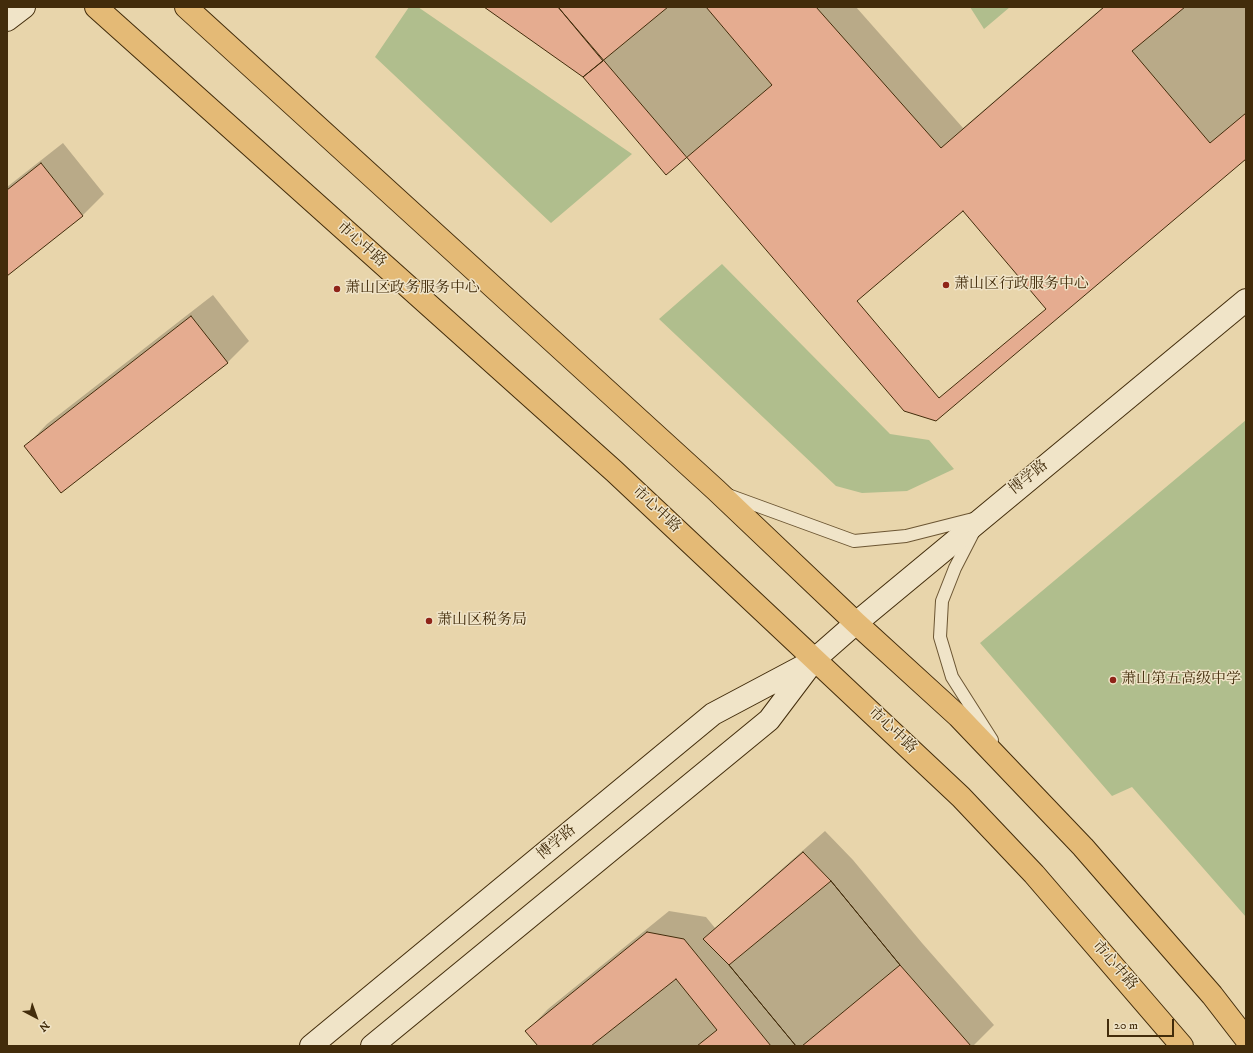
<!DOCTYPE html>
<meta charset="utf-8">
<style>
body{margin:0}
#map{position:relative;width:1253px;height:1053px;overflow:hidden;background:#e8d5ab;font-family:"IM FELL DW Pica",serif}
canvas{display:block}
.frame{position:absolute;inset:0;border:8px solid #422c0b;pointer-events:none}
.north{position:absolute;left:16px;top:997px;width:40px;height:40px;-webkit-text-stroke:3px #f0e4c8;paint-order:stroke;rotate:139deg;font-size:11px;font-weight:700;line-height:16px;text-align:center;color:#422c0b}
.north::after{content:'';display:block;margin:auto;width:14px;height:18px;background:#422c0b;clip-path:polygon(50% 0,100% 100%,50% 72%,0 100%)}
.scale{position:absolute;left:1107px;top:1019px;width:67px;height:18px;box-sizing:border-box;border:2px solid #422c0b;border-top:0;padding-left:5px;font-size:12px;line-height:14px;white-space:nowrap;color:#422c0b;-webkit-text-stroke:3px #f0e4c8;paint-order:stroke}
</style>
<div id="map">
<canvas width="1253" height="1053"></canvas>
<div class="frame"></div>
<div class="north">N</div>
<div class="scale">20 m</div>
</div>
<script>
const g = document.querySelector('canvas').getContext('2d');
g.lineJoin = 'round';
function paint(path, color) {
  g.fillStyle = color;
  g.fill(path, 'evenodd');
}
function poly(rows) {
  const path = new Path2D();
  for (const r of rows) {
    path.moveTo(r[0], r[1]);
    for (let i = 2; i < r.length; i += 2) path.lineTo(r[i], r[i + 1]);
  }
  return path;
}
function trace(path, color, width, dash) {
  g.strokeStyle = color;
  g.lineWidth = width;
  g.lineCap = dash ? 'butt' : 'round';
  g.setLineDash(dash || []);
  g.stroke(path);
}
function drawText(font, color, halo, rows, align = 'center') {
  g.font = font + ' "IM FELL DW Pica","Noto Serif SC",serif';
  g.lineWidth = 3;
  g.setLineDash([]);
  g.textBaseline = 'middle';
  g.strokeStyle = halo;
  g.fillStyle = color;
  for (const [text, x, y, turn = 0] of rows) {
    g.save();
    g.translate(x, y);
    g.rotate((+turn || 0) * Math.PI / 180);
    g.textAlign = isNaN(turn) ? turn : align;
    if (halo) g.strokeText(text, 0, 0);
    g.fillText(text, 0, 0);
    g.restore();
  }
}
const green = poly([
 [409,7,418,7,632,154,551,223,375,57],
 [970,7,1010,7,984,29],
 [722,264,890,434,929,440,954,469,907,491,862,493,836,486,659,319],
 [1246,420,1246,917,1132,787,1112,796,980,643]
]);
const shadow = poly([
 [486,7,856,7,963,128,1103,7,1246,7,1246,158,686,156,584,77],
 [63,143,104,194,83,215,7,275,7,187],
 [213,295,249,341,227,363,26,446,47,424],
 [825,831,853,860,922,943,994,1025,973,1046,539,1046,527,1031,548,1009,669,911,706,917,715,928]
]);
const building = poly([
 [484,7,558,7,603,61,583,77,484,7],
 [558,7,816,7,941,148,1104,7,1246,7,1246,159,936,421,904,411,558,7],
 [668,7,706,7,772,85,666,175,583,77,668,7],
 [1185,7,1246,7,1246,113,1210,143,1132,51,1185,7],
 [41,163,83,216,7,276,7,190,41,163],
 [963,211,1046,309,939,398,857,301,963,211],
 [191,316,228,363,61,493,24,446,191,316],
 [803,852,831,881,900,965,971,1046,796,1046,729,965,703,939,803,852],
 [831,881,900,965,802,1046,796,1046,729,965,831,881],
 [647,932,684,939,771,1046,538,1046,525,1031,647,932],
 [676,979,717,1030,697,1046,591,1046,676,979]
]);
const lane = poly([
 [728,495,854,541,906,536,977,518],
 [974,531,955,568,942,601,940,637,952,677,992,740]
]);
const secondary = poly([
 [7,20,24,7],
 [311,1046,713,714,809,663],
 [372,1046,769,720,815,659,856,623,1246,300]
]);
const primary = poly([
 [96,7,614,471,961,797,1034,874,1182,1046],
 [186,7,716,490,856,623,958,716,1083,847,1212,995,1246,1039]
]);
const markers = [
 [946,285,4,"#8f2418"],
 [337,289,4,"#8f2418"],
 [429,621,4,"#8f2418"],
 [1113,680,4,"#8f2418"]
];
const streetNames = [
 ["市心中路",361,245,42],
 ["博学路",1029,478,-39],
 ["市心中路",656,510,43],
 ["市心中路",892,731,43],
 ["博学路",557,843,-40],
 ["市心中路",1114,966,49]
];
const poiNames = [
 ["萧山区行政服务中心",954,285],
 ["萧山区政务服务中心",345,289],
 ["萧山区税务局",437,621],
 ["萧山第五高级中学",1121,680]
];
paint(green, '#b0be8d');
paint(shadow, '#0003');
paint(building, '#e5ac90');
trace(building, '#422c0b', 1);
trace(lane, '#6c5633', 14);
trace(secondary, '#422c0b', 24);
trace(primary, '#422c0b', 24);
trace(lane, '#f0e4c8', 12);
trace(secondary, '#f0e4c8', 22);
trace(primary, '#e4ba76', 22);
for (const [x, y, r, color] of markers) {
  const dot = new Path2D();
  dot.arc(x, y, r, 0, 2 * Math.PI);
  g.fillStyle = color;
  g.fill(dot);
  trace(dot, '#f0e4c8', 1.5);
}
drawText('15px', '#422c0b', '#f0e4c8', streetNames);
drawText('15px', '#422c0b', '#f0e4c8', poiNames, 'left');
</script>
